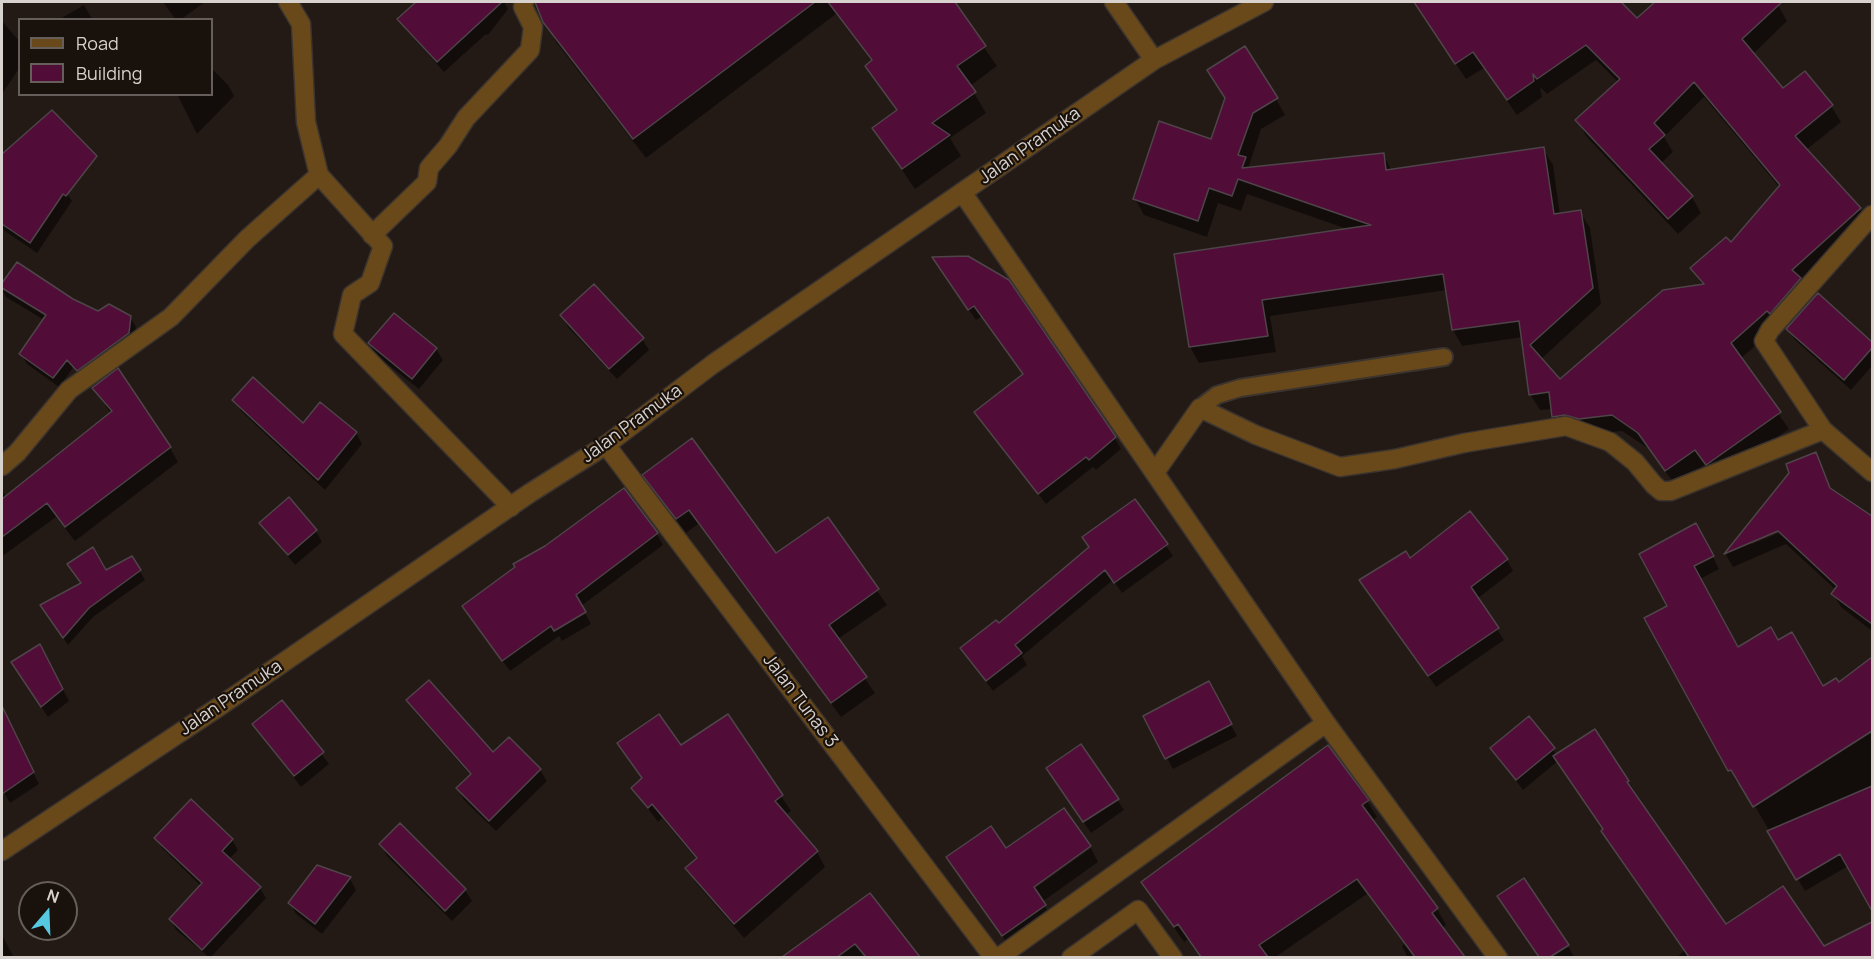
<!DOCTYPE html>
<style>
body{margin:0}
#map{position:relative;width:1874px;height:959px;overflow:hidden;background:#231a15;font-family:Manrope,sans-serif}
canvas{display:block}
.frame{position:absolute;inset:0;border:3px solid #d8d2ce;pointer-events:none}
.legend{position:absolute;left:18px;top:18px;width:195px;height:78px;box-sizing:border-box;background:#19110c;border:2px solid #655e5a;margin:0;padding:8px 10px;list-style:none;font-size:18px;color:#d8d2ce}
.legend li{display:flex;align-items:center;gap:12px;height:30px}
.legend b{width:30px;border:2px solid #655e5a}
.north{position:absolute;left:18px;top:881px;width:60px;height:60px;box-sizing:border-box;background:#19110c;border:2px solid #655e5a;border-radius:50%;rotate:19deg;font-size:16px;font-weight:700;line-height:24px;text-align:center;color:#d8d2ce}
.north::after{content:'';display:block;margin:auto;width:21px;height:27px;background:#56c9e1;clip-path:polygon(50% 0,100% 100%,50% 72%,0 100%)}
</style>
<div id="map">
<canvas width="1874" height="959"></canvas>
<div class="frame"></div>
<ul class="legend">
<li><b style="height:8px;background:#69491a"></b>Road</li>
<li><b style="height:16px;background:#510c37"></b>Building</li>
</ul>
<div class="north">N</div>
</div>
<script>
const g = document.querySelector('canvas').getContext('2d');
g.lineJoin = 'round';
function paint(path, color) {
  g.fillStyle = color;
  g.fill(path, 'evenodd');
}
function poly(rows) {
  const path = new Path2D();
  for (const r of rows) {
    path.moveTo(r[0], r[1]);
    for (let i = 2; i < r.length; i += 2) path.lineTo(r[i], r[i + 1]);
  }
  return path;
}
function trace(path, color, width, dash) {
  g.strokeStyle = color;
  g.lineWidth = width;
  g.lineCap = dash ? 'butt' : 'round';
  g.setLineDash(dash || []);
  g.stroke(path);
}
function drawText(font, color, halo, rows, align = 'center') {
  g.font = font + ' Manrope,sans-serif';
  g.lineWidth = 4.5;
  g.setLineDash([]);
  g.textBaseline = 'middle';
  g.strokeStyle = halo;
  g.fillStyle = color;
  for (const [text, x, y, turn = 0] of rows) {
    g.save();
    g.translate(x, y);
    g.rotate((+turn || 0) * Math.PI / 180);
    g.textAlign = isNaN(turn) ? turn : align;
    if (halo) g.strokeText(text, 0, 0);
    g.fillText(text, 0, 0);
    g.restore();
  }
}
const shadow = poly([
 [163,2,205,2,180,20,176,20],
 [418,2,427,9,432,2,504,2,508,9,488,35,486,34,444,72,406,30,399,19],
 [537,2,952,2,997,66,970,86,986,113,950,138,961,156,915,189,874,129,897,112,867,66,872,62,836,14,646,158,556,42],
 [1414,2,1618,2,1637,20,1657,2,1774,2,1778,5,1787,21,1753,54,1783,90,1831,106,1841,122,1806,150,1860,209,1869,225,1777,327,1740,359,1789,429,1717,480,1705,465,1676,486,1649,449,1622,431,1589,434,1562,433,1553,417,1552,409,1540,410,1530,394,1523,337,1462,346,1453,330,1447,290,1270,316,1276,352,1199,363,1190,347,1176,255,1350,230,1247,194,1241,211,1218,203,1207,237,1144,215,1135,199,1212,141,1226,99,1276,99,1285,115,1261,129,1249,166,1250,168,1383,154,1392,171,1543,149,1553,165,1560,215,1580,212,1590,228,1601,304,1540,360,1559,381,1703,286,1692,268,1731,245,1780,188,1704,97,1664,137,1673,152,1660,164,1692,197,1701,213,1678,234,1586,136,1577,120,1618,82,1596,60,1547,94,1540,87,1542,97,1517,115,1484,68,1466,79],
 [84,5,93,20,58,20],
 [2,21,20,42,20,67,2,94],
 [212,69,228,85,234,96,197,134,177,94,212,94],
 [4,154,65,190,72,201,37,253,2,229,2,156],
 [18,264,72,301,98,313,130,317,136,327,134,343,83,380,73,368,59,387,27,364,21,354,44,320,6,297,2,289],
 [940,268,1115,438,1121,449,1096,470,1093,467,1046,504,976,413,1024,376,981,317,976,320],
 [1818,295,1872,344,1872,366,1851,390,1795,340,1788,329],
 [562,315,642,339,649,350,617,379,568,327],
 [370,344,436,349,443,360,419,389,376,355],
 [94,388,170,448,178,462,75,541,56,517,4,555,2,552,2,490,6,497,111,414],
 [234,400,303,425,356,433,362,444,325,490,241,411],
 [1815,454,1832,492,1870,516,1872,512,1872,631,1841,607,1833,594,1836,590,1786,544,1733,567,1726,555,1791,474],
 [1784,527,1786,530,1752,544,1752,541],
 [644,475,776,555,827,519,887,605,838,639,875,693,841,717,698,524,686,533],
 [1135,501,1173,556,1122,593,1113,580,1022,656,1027,665,993,691,969,659,999,626,1090,548],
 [261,523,316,531,322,542,295,565],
 [657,534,663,545,581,606,591,624,562,641,559,636,510,671,470,617],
 [1703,538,1719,569,1700,579,1738,648,1778,642,1823,688,1838,685,1872,659,1872,908,1848,866,1805,891,1740,781,1737,783,1646,618,1669,606],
 [132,558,145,580,93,617,68,645,47,614,82,585,69,565,105,572],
 [1410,560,1507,560,1513,571,1477,599,1504,640,1436,687,1361,580],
 [46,657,69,701,48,717,19,674],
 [1208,683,1237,736,1173,769,1145,717],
 [408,700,493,755,509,739,540,770,547,781,496,831,464,800,458,789,471,776,414,711],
 [282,702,329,764,301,787,254,725],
 [728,716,791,811,785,815,817,852,825,867,744,938,696,883,687,868,697,860,662,818,658,822,633,789,681,747],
 [16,739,39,784,10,803,2,789,2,747],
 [1492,748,1553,749,1557,756,1628,781,1726,926,1823,948,1872,923,1872,958,1676,958,1684,951,1610,844,1604,830,1558,761,1523,790],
 [1054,779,1117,799,1124,810,1091,833],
 [1367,801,1377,817,1372,821,1437,909,1446,925,1442,928,1463,958,1408,958,1402,946,1404,944,1367,894,1274,958,1201,958,1188,939,1184,942,1143,882],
 [400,825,465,890,472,901,452,921,387,856,381,844],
 [156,838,232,840,238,850,229,859,260,888,266,898,210,958,176,930,171,920,201,886,162,848],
 [1091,848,1098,862,1042,902,1054,921,1012,950,957,872,1006,850,1028,893],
 [350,879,356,890,322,934,296,914,290,903],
 [870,895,918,958,865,958,863,954,859,958,784,958],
 [1505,908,1568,946,1574,957,1539,958],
 [2,935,10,950,14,958,2,958]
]);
const building = poly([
 [416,2,502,2,437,62,397,19,416,2],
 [535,2,815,2,633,139,543,22,535,2],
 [828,2,955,2,986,46,957,66,976,92,932,123,950,135,902,169,872,128,897,110,865,66,872,60,828,2],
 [1414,2,1621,2,1637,18,1655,2,1782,2,1742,39,1783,88,1805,71,1833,105,1795,136,1861,208,1792,270,1801,278,1770,314,1767,311,1731,343,1781,412,1706,465,1695,450,1665,471,1638,433,1612,415,1579,419,1565,415,1552,417,1549,392,1529,395,1519,321,1452,330,1443,274,1262,300,1268,336,1189,347,1174,254,1371,225,1238,179,1232,196,1209,188,1198,221,1133,199,1159,121,1211,139,1225,98,1207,70,1245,46,1278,98,1253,113,1238,155,1246,157,1242,168,1384,153,1386,170,1544,147,1554,214,1581,210,1593,288,1530,345,1560,379,1663,290,1704,284,1690,268,1726,237,1731,242,1780,185,1694,82,1654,123,1665,135,1649,149,1693,196,1668,219,1575,120,1620,79,1586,45,1537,79,1533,74,1534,81,1507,100,1473,52,1455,64,1414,2],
 [52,110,97,156,66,196,63,194,30,243,2,224,2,154,52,110],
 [968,256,1009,280,1116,437,1089,460,1086,457,1038,494,974,412,1023,374,974,306,968,310,932,257,968,256],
 [17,262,73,299,98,311,109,304,131,316,129,333,77,371,67,360,53,378,19,354,46,315,2,288,2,283,17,262],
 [594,284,644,338,609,369,560,315,594,284],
 [1818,293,1872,342,1872,348,1844,380,1786,329,1818,293],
 [394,313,437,348,412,379,368,343,394,313],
 [118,368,171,447,65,527,47,503,2,537,2,499,112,411,92,388,118,368],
 [253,377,303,423,320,402,357,432,318,480,232,400,253,377],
 [692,438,776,553,828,517,879,589,829,625,867,677,831,703,689,510,676,519,642,475,692,438],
 [1816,452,1830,488,1872,516,1872,624,1831,594,1837,586,1778,531,1724,554,1789,473,1786,464,1816,452],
 [624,488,658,533,576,595,586,612,554,631,551,626,502,661,462,606,515,567,513,564,545,546,624,488],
 [289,497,317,530,288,555,259,523,289,497],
 [1135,499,1168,544,1114,583,1105,570,1015,645,1022,653,986,681,960,648,996,620,999,623,1089,547,1082,537,1135,499],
 [1470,511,1508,559,1471,587,1499,628,1428,676,1359,580,1406,551,1410,558,1470,511],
 [1696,523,1714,556,1694,566,1738,647,1771,627,1778,640,1792,632,1823,686,1836,678,1839,682,1872,657,1872,731,1753,807,1731,770,1728,771,1644,618,1667,606,1639,554,1696,523],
 [93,547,106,570,132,556,141,570,89,608,63,638,40,605,81,583,67,564,93,547],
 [40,644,63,689,41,707,11,662,40,644],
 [429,680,493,752,509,737,541,769,489,821,456,788,471,774,406,700,429,680],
 [1209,681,1232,724,1165,759,1143,716,1209,681],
 [282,700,324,752,294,776,252,724,282,700],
 [2,706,34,772,2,794,2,706],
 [659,714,681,745,728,714,783,795,775,801,818,851,734,924,685,868,697,858,652,804,648,808,631,788,642,778,617,743,659,714],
 [1529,716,1555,748,1516,780,1490,748,1529,716],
 [1595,729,1629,781,1627,782,1726,924,1783,886,1824,946,1872,922,1872,957,1689,957,1601,831,1603,829,1553,756,1595,729],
 [1081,744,1119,799,1083,822,1046,768,1081,744],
 [1328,745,1369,800,1362,805,1438,908,1432,913,1465,957,1415,957,1357,879,1259,945,1268,957,1201,957,1178,924,1174,927,1141,882,1328,745],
 [1872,786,1872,911,1840,854,1796,880,1767,831,1872,786],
 [191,799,233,839,222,851,261,887,202,950,169,919,202,883,154,838,191,799],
 [1064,808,1091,846,1034,887,1046,905,1002,936,946,857,991,826,1006,848,1064,808],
 [400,823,466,889,445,911,379,844,400,823],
 [317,865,351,877,315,924,288,903,317,865],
 [1524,878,1569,945,1550,957,1539,957,1497,896,1524,878],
 [870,893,920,957,866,957,855,944,837,957,782,957,870,893]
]);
const lane = poly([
 [1200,408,1217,395,1240,388,1444,357]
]);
const street = poly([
 [1114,2,1154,60],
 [319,175,383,246,370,283,352,295,343,334,511,507],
 [962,192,1326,723,1498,958],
 [1872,215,1770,330,1764,341,1823,430,1872,472],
 [372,235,427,182,429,168,448,146,466,118,530,50,533,27,523,7,524,2],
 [606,445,994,958],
 [2,466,17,453,69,390,171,317,247,239,319,175,306,122,301,24,288,2],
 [1156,471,1200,408,1256,435,1340,467,1395,459,1464,443,1566,426,1610,442,1635,462,1654,485,1661,491,1671,491,1823,430],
 [2,851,220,706,530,493,606,445,713,364,1154,60,1264,2],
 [998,958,1326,723],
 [1071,958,1138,910,1173,958]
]);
const streetNames = [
 ["Jalan Pramuka",1030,146,-35],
 ["Jalan Pramuka",632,424,-36],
 ["Jalan Pramuka",231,698,-34],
 ["Jalan Tunas 3",800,701,53]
];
paint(shadow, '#0007');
paint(building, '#510c37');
trace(building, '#4e4449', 1.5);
trace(lane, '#3c342f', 20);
trace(street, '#3c342f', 21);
trace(lane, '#69491a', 16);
trace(street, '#69491a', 18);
drawText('18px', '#d8d2ce', '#19110c', streetNames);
</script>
